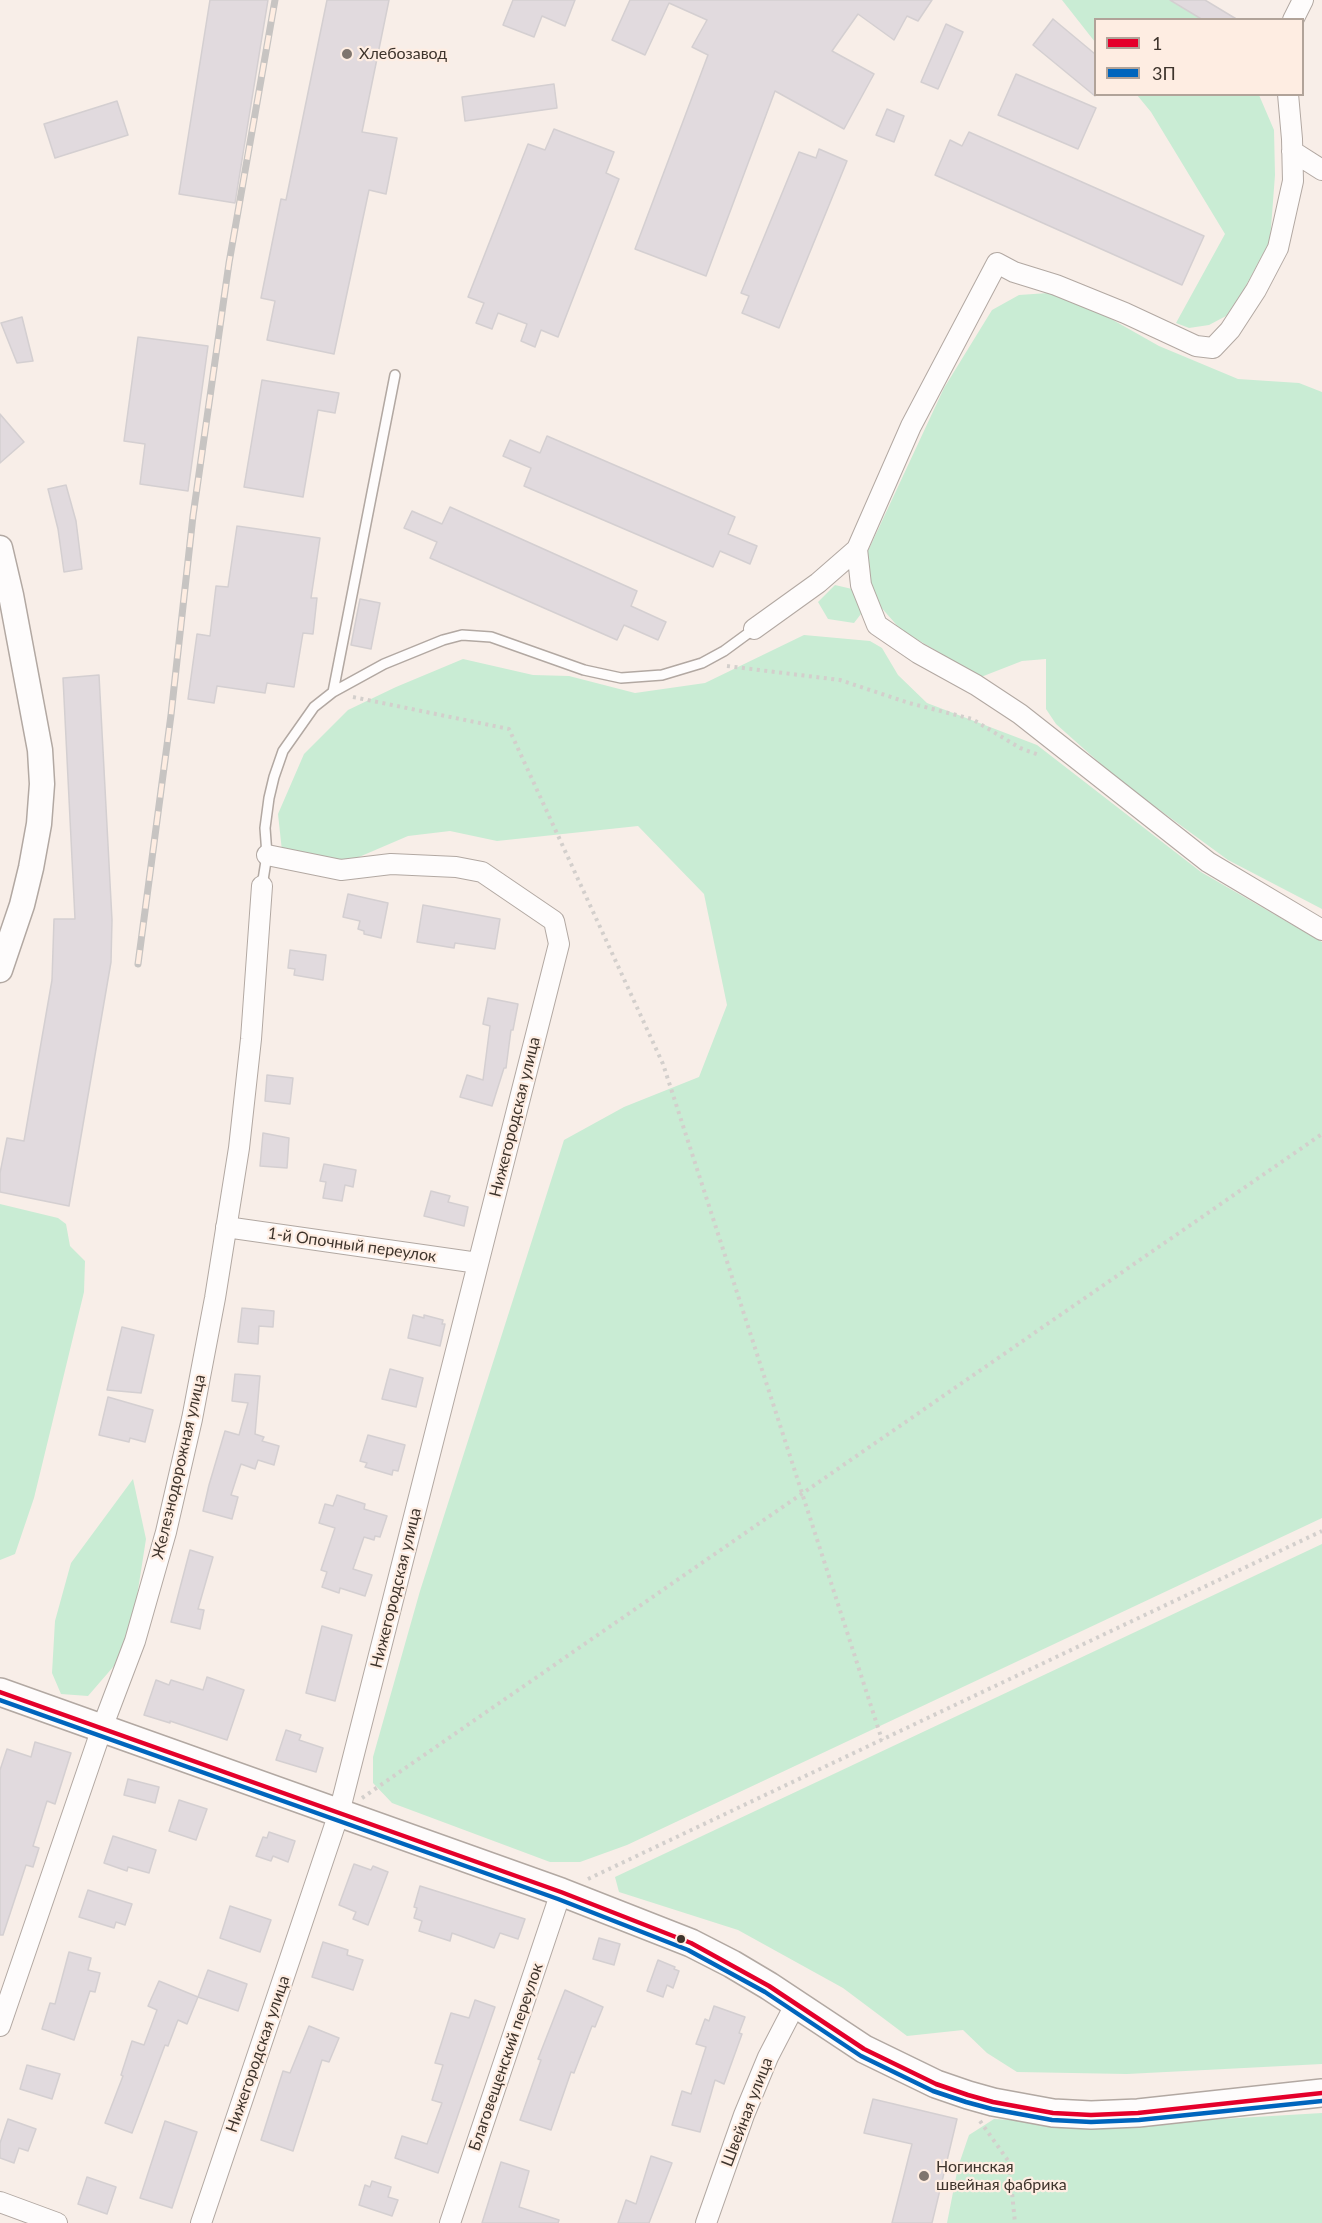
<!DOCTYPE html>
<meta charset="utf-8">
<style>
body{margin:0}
#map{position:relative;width:1322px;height:2223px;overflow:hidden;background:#f8eee8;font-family:Lato,sans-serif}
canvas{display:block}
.legend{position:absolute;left:1094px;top:18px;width:210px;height:78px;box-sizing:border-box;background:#feede2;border:2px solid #b1a399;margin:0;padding:8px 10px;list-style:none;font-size:18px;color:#3e342c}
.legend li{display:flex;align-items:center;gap:12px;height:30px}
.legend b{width:30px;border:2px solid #b1a399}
</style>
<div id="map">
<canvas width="1322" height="2223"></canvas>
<ul class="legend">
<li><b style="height:8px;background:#e4002b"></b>1</li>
<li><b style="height:8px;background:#0065bd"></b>3П</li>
</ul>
</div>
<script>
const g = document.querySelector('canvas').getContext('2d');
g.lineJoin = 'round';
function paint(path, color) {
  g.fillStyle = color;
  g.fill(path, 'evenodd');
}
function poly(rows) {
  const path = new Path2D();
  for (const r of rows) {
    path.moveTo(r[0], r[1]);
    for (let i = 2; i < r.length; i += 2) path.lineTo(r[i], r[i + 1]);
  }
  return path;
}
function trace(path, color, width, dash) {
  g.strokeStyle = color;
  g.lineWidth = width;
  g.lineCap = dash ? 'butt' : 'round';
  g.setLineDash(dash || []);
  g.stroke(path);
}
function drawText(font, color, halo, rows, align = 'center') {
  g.font = font + ' Lato,sans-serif';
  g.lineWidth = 4.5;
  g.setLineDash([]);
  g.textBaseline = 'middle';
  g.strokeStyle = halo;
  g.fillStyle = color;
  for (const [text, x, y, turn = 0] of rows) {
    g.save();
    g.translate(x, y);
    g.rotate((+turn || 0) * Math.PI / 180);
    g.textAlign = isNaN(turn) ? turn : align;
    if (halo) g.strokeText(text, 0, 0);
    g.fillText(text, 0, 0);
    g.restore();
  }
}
const green = poly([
 [1062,0,1170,0,1203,19,1096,20,1095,42],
 [1137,95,1259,95,1274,130,1275,175,1270,241,1243,291,1226,316,1209,325,1189,328,1176,323,1225,234,1151,112],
 [1048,293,1090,307,1159,346,1238,379,1299,383,1322,392,1322,909,1228,860,1120,781,1056,724,1046,709,1046,659,1022,661,981,677,901,630,879,605,866,579,868,551,944,388,992,310,1019,295],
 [835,585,852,589,864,610,854,623,828,619,818,602],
 [804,635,870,641,882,648,898,675,927,703,1037,745,1201,872,1322,942,1322,1518,627,1845,580,1862,550,1862,392,1803,373,1783,373,1757,420,1591,564,1140,624,1107,699,1077,727,1005,704,894,638,826,497,841,450,831,408,836,352,860,318,861,282,851,278,814,304,754,348,710,396,687,463,659,533,675,569,676,635,693,705,683],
 [0,1204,58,1218,66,1224,70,1246,85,1261,84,1292,34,1498,15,1554,0,1560],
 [133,1479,146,1539,135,1609,120,1659,88,1696,61,1694,52,1673,55,1621,71,1563],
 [1322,1544,1322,2064,1127,2074,1017,2072,987,2053,963,2030,907,2036,843,1988,738,1930,619,1892,615,1877],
 [1322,2113,1322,2223,947,2223,958,2167,969,2135,994,2119,1104,2126]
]);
const building = poly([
 [210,0,268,0,235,203,179,194,210,0],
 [327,0,389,0,362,132,397,138,386,194,369,190,334,354,267,340,275,301,261,298,281,199,286,200,327,0],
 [513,0,575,0,565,26,542,16,534,37,503,25,513,0],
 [630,0,932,0,918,21,907,16,894,40,858,14,832,51,874,74,844,129,775,91,706,276,635,249,708,55,692,47,707,20,669,3,645,55,612,40,630,0],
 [1170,0,1205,0,1238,20,1203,20,1170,0],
 [1053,19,1095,54,1095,96,1033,45,1053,19],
 [946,24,963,32,938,89,921,82,946,24],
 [1016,74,1096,108,1078,149,998,115,1016,74],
 [554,84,557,108,465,121,462,97,554,84],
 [117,101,128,135,55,158,44,124,117,101],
 [887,109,904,116,894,142,876,135,887,109],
 [554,129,614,152,606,173,619,179,558,337,541,330,535,347,521,341,527,324,498,313,492,329,476,323,484,303,468,297,528,144,545,150,554,129],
 [969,132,1204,236,1182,285,935,175,950,140,962,146,969,132],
 [819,149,847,161,779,328,742,313,749,296,741,293,799,152,816,158,819,149],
 [22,317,33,361,17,363,1,323,22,317],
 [138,337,208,346,188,491,140,484,145,444,124,441,138,337],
 [262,380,339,393,335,413,318,410,303,497,244,487,262,380],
 [0,414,24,442,0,463,0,414],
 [547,436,735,517,728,534,757,546,750,564,720,551,713,567,524,486,531,468,503,456,510,440,540,453,547,436],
 [66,485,76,521,82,569,64,572,58,529,48,489,66,485],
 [450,507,637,591,631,606,666,622,658,640,624,625,617,640,430,558,437,542,404,528,412,511,442,524,450,507],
 [237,526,320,538,311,598,317,598,313,634,303,633,294,687,267,683,265,693,217,686,214,703,188,699,197,634,210,636,216,586,228,587,237,526],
 [360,599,380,603,371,649,351,645,360,599],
 [99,675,112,920,111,962,69,1206,0,1192,0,1173,7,1138,24,1141,52,980,54,919,75,919,63,678,99,675],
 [348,894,388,903,381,938,364,934,364,931,358,929,360,921,343,917,348,894],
 [423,905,500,919,495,949,455,943,454,948,417,942,423,905],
 [290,950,326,955,323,980,294,975,295,969,288,968,290,950],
 [488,998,518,1004,513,1030,511,1030,506,1068,504,1068,492,1106,460,1097,467,1075,483,1080,490,1026,483,1024,488,998],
 [267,1075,293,1078,290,1104,265,1101,267,1075],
 [263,1133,289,1138,287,1168,260,1166,263,1133],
 [324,1164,356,1170,353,1187,345,1185,342,1201,323,1198,326,1182,320,1181,324,1164],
 [431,1191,450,1196,448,1202,468,1207,464,1226,424,1216,431,1191],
 [242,1308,274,1311,273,1327,259,1326,258,1344,238,1342,242,1308],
 [413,1315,424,1318,424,1315,443,1320,442,1324,445,1324,440,1346,408,1338,413,1315],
 [122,1327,154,1335,141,1393,107,1390,122,1327],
 [390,1369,423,1378,416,1407,382,1399,390,1369],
 [235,1374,260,1376,255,1434,264,1437,262,1441,279,1446,274,1465,258,1460,255,1469,241,1464,231,1495,238,1497,232,1519,203,1511,209,1485,225,1431,239,1435,248,1403,232,1401,235,1374],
 [108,1397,153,1410,145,1442,130,1438,129,1442,99,1435,108,1397],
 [368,1435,405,1445,398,1471,393,1470,392,1475,365,1467,367,1463,360,1461,368,1435],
 [337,1495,365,1504,364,1509,387,1516,380,1537,375,1536,374,1540,364,1537,353,1569,372,1575,365,1596,340,1588,339,1593,322,1587,327,1572,321,1570,335,1528,319,1523,325,1504,333,1506,337,1495],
 [190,1550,213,1557,198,1609,204,1610,200,1629,171,1622,190,1550],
 [322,1626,352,1635,335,1701,306,1693,322,1626],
 [207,1677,244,1690,227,1740,170,1721,170,1723,144,1715,156,1680,169,1685,171,1680,203,1690,207,1677],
 [286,1730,301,1735,299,1740,323,1748,316,1772,276,1760,286,1730],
 [35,1742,71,1753,55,1804,47,1801,33,1846,39,1848,33,1867,26,1865,3,1935,0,1935,0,1770,7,1749,31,1757,35,1742],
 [128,1779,159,1787,155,1803,124,1795,128,1779],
 [179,1800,207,1809,196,1840,169,1831,179,1800],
 [269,1832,295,1841,288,1862,273,1856,271,1861,256,1856,263,1837,267,1838,269,1832],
 [113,1836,156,1850,149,1873,128,1867,127,1871,104,1863,113,1836],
 [354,1864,371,1870,373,1866,388,1872,368,1925,353,1919,356,1912,339,1905,354,1864],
 [420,1886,525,1919,518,1939,500,1933,494,1948,452,1933,450,1941,419,1931,422,1921,414,1918,417,1908,414,1907,420,1886],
 [88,1890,132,1904,125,1925,116,1922,114,1928,79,1917,88,1890],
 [230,1906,271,1920,260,1952,220,1938,230,1906],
 [599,1938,620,1944,614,1965,593,1959,599,1938],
 [323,1942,348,1950,347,1955,363,1960,353,1990,312,1977,323,1942],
 [69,1952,91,1958,88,1970,100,1973,95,1992,90,1991,74,2040,42,2029,50,2003,55,2004,69,1952],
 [658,1960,675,1967,674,1969,679,1971,673,1988,667,1985,663,1997,647,1991,658,1960],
 [208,1970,247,1984,238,2011,198,1997,208,1970],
 [159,1981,198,1997,187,2024,178,2020,168,2046,165,2045,132,2133,105,2123,123,2076,121,2075,132,2041,144,2045,157,2010,148,2006,159,1981],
 [565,1990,603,2007,595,2027,592,2026,574,2073,571,2072,551,2130,520,2120,541,2060,538,2059,565,1990],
 [475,2000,495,2007,438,2173,395,2158,402,2136,427,2144,442,2103,432,2100,443,2065,435,2063,451,2013,469,2018,475,2000],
 [714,2006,745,2017,739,2033,742,2034,724,2084,715,2080,700,2132,672,2125,682,2091,691,2094,706,2047,696,2044,705,2019,709,2021,714,2006],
 [309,2026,339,2038,329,2062,322,2060,293,2151,261,2140,283,2071,290,2073,309,2026],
 [27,2065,60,2074,52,2099,20,2089,27,2065],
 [873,2099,957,2119,932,2223,892,2223,912,2144,864,2133,873,2099],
 [8,2119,36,2129,28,2151,19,2148,14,2163,0,2158,0,2143,8,2119],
 [165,2121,197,2132,172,2208,140,2198,165,2121],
 [651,2156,672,2163,649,2223,618,2223,626,2200,636,2204,651,2156],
 [501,2162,529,2171,519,2207,559,2220,558,2223,482,2223,501,2162],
 [87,2177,116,2187,107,2214,78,2204,87,2177],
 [372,2181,391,2187,388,2197,398,2200,392,2216,359,2205,365,2185,370,2187,372,2181]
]);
const path = poly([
 [727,666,840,680,909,703,972,719,1020,748,1039,755],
 [353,697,509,729,663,1064,882,1740],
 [362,1798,1322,1134],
 [588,1879,1322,1531],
 [980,2121,1009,2162,1015,2223]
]);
const service = poly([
 [333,692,395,375],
 [262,886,267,855,265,828,269,798,274,777,283,751,314,707,333,692,384,664,443,640,462,635,491,637,584,670,621,678,662,675,702,663,724,651,754,629]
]);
const minor = poly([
 [1293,20,1303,0],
 [1292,151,1322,170],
 [857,549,861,585,877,625,918,653,976,685,1020,714,1208,862,1322,930],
 [754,629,818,583,857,549,911,426,997,263,1014,272,1056,285,1125,313,1196,346,1213,348,1230,330,1256,290,1278,248,1293,181,1292,139,1288,94],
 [226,1227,478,1263],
 [0,2026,102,1728,135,1641,166,1532,192,1419,215,1298,239,1148,251,1039,262,886],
 [0,2202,57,2223],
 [201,2223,339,1813,559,944,554,921,482,872,456,867,391,864,341,870,267,855],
 [450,2223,561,1892],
 [706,2223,744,2115,768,2057,796,2003]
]);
const tertiary = poly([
 [0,548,11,595,40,750,42,784,39,824,31,868,22,905,0,970]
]);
const secondary = poly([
 [0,1692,561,1892,691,1943,732,1964,769,1986,864,2049,936,2084,968,2095,993,2102,1053,2113,1091,2115,1138,2113,1322,2093]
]);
const rail = poly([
 [138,964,171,715,193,516,229,263,275,0]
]);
const bus1 = poly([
 [0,1692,561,1892,691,1943,769,1986,864,2049,936,2084,968,2095,993,2102,1053,2113,1091,2115,1138,2113,1322,2093]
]);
const bus2 = poly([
 [0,1700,558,1899,688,1950,765,1992,861,2056,933,2091,966,2102,992,2109,1052,2120,1091,2122,1139,2120,1322,2101]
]);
const markers = [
 [347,54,6,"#7f756e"],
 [681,1939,5,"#3e342c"],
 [924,2176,6,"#7f756e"]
];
const poiNames = [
 ["Хлебозавод",359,54],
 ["Ногинская",936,2167],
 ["швейная фабрика",936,2185]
];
const streetNames = [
 ["Нижегородская улица",515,1117,-76],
 ["1-й Опочный переулок",352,1245,8],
 ["Железнодорожная улица",179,1467,-77],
 ["Нижегородская улица",396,1588,-76],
 ["Нижегородская улица",258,2054,-71],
 ["Благовещенский переулок",506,2057,-71],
 ["Швейная улица",747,2112,-69]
];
paint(green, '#c9ecd4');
paint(building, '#e1dade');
trace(building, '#d4cfd1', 1.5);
trace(service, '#b2a8a2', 12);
trace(minor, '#b2a8a2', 22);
trace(tertiary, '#b2a8a2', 27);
trace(secondary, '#b2a8a2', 30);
trace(path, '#d3cfcc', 4, [3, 4.5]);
trace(service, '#fefcfc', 9);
trace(minor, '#fefcfc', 20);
trace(tertiary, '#fefcfc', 24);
trace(secondary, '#fefcfc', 27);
trace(rail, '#c7c4c2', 7);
trace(rail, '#feede2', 4.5, [14]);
trace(bus1, '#e4002b', 4.5);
trace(bus2, '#0065bd', 4.5);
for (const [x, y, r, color] of markers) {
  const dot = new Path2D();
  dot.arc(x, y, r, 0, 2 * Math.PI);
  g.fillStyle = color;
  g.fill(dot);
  trace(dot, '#feede2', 2);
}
drawText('16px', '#3e342c', '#feede2', poiNames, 'left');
drawText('16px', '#3e342c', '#feede2', streetNames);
</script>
